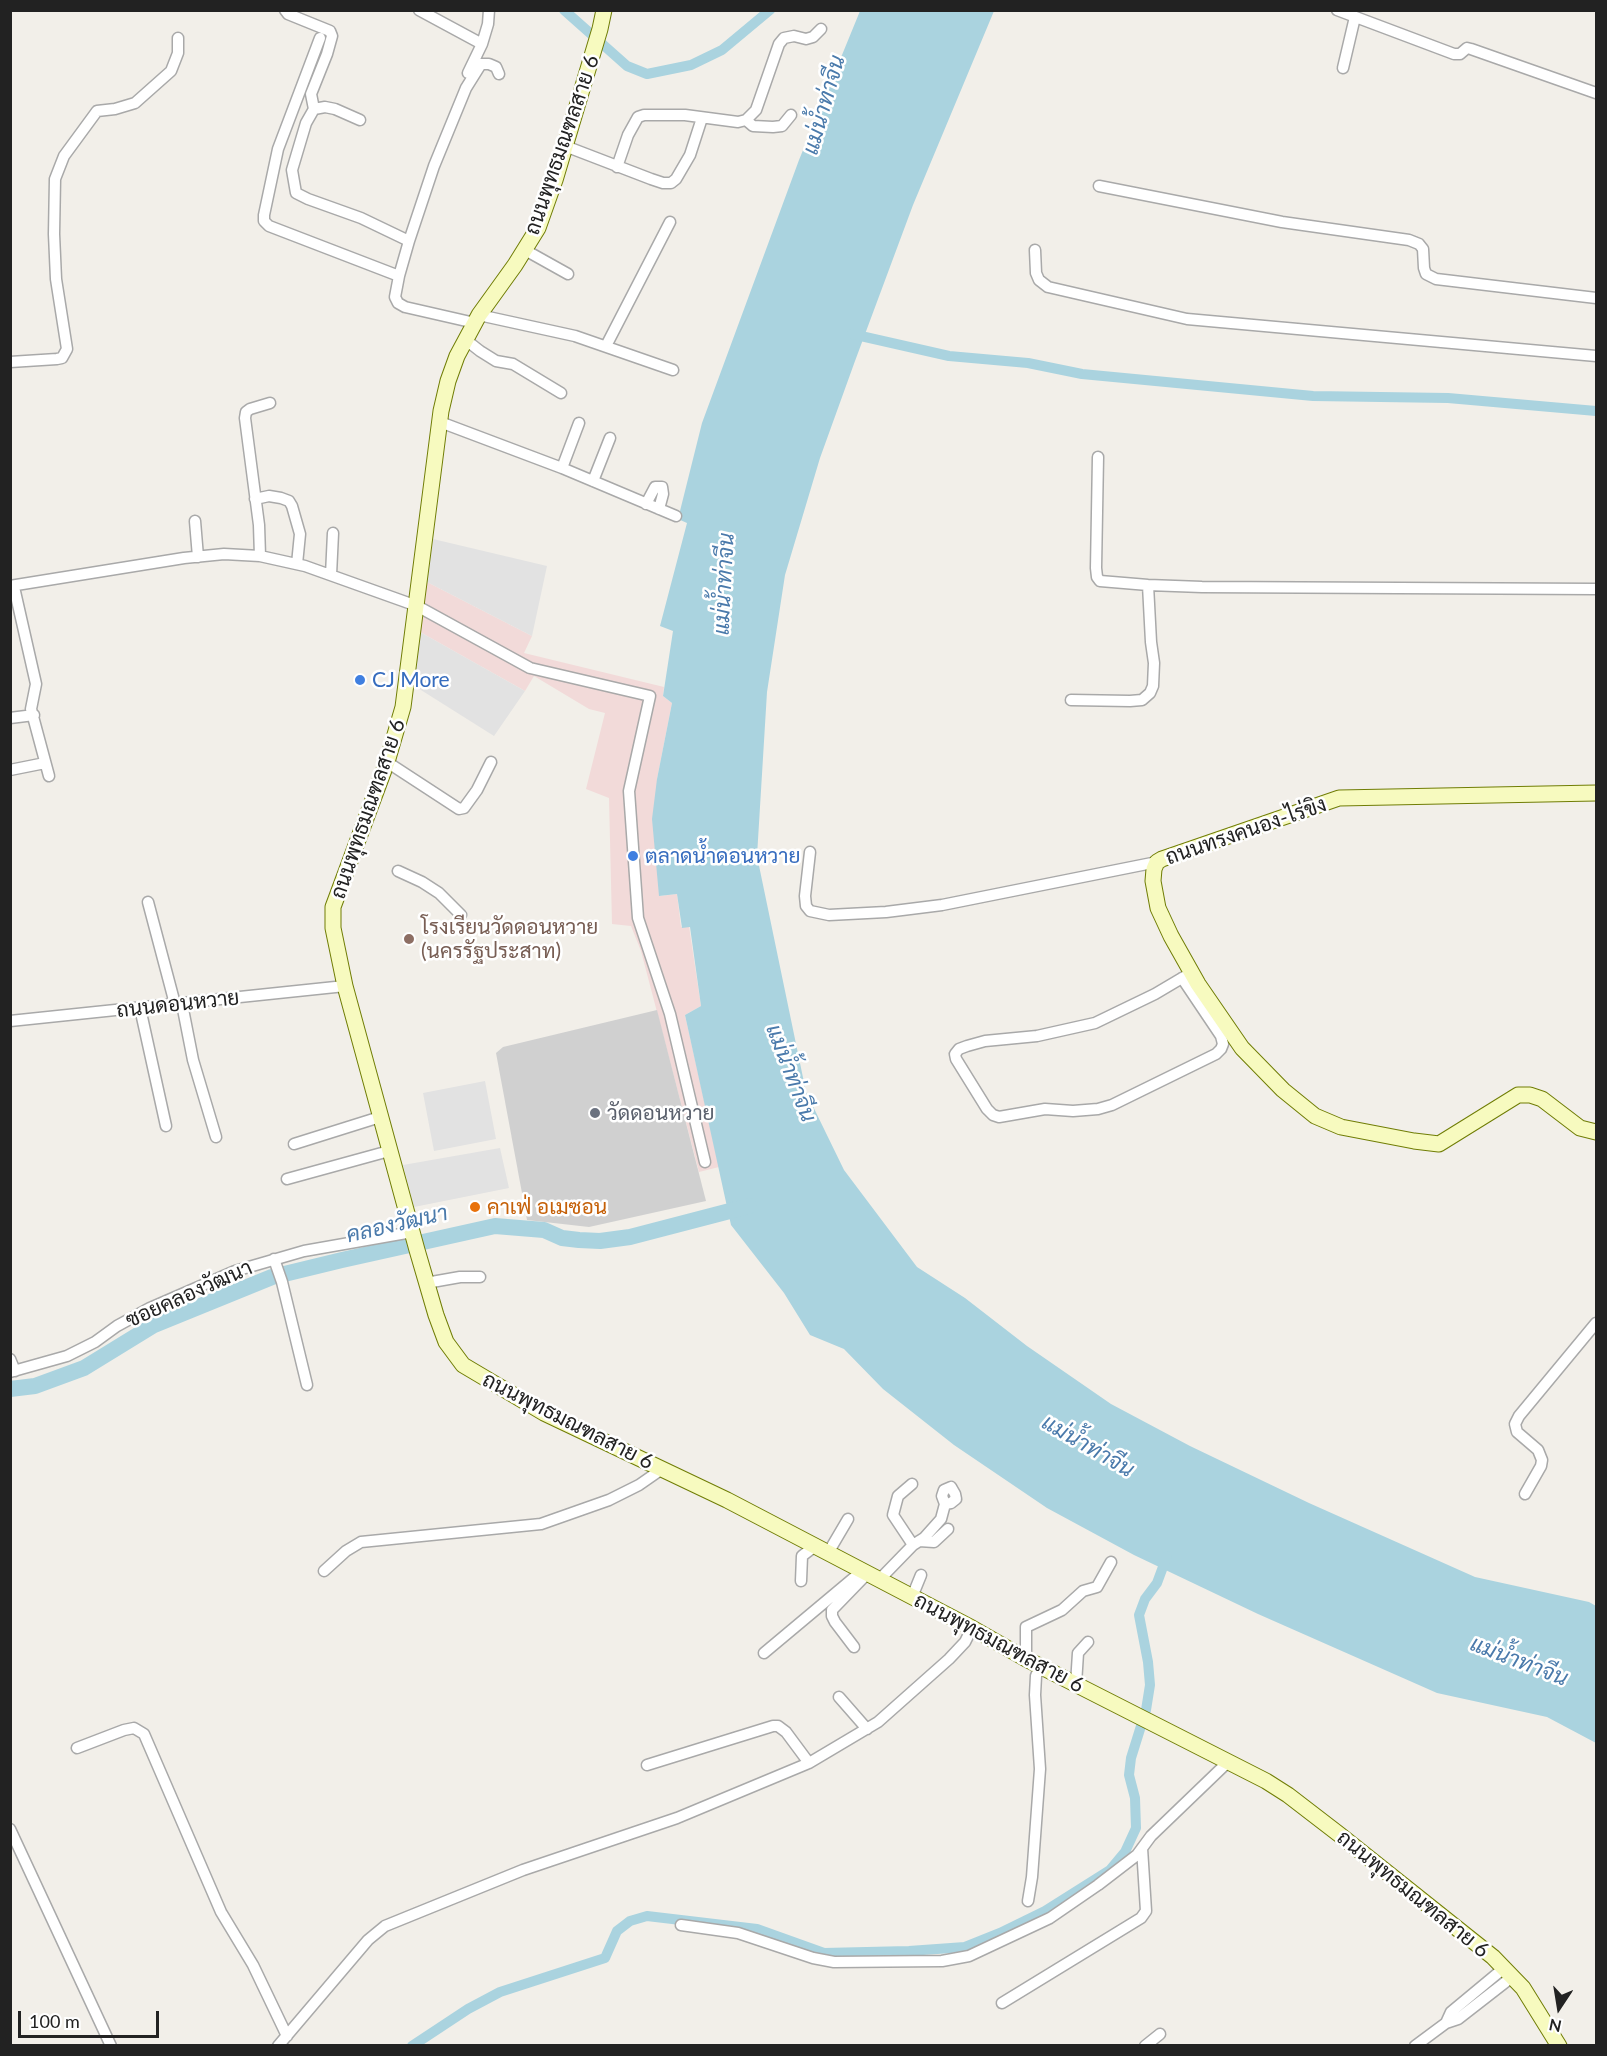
<!DOCTYPE html>
<meta charset="utf-8">
<style>
body{margin:0}
#map{position:relative;width:1607px;height:2056px;overflow:hidden;background:#f2efe9;font-family:Lato,sans-serif}
canvas{display:block}
.frame{position:absolute;inset:0;border:12px solid #222;pointer-events:none}
.north{position:absolute;left:1529px;top:1978px;width:60px;height:60px;-webkit-text-stroke:4px #fff;paint-order:stroke;rotate:192deg;font-size:16px;font-weight:700;line-height:24px;text-align:center;color:#222}
.north::after{content:'';display:block;margin:auto;width:21px;height:27px;background:#222;clip-path:polygon(50% 0,100% 100%,50% 72%,0 100%)}
.scale{position:absolute;left:18px;top:2011px;width:141px;height:27px;box-sizing:border-box;border:3px solid #222;border-top:0;padding-left:8px;font-size:18px;line-height:21px;white-space:nowrap;color:#222;-webkit-text-stroke:4px #fff;paint-order:stroke}
</style>
<div id="map">
<canvas width="1607" height="2056"></canvas>
<div class="frame"></div>
<div class="north">N</div>
<div class="scale">100 m</div>
</div>
<script>
const g = document.querySelector('canvas').getContext('2d');
g.lineJoin = 'round';
function paint(path, color) {
  g.fillStyle = color;
  g.fill(path, 'evenodd');
}
function poly(rows) {
  const path = new Path2D();
  for (const r of rows) {
    path.moveTo(r[0], r[1]);
    for (let i = 2; i < r.length; i += 2) path.lineTo(r[i], r[i + 1]);
  }
  return path;
}
function trace(path, color, width, dash) {
  g.strokeStyle = color;
  g.lineWidth = width;
  g.lineCap = dash ? 'butt' : 'round';
  g.setLineDash(dash || []);
  g.stroke(path);
}
function drawText(font, color, halo, rows, align = 'center') {
  g.font = font + ' Lato,Sarabun,sans-serif';
  g.lineWidth = 5;
  g.setLineDash([]);
  g.textBaseline = 'middle';
  g.strokeStyle = halo;
  g.fillStyle = color;
  for (const [text, x, y, turn = 0] of rows) {
    g.save();
    g.translate(x, y);
    g.rotate((+turn || 0) * Math.PI / 180);
    g.textAlign = isNaN(turn) ? turn : align;
    if (halo) g.strokeText(text, 0, 0);
    g.fillText(text, 0, 0);
    g.restore();
  }
}
const commercial = poly([
 [427,582,532,636,524,653,664,687,663,696,672,703,657,779,660,896,677,894,681,927,689,926,701,1006,685,1015,719,1167,699,1172,641,951,631,926,612,924,609,798,586,789,605,713,589,709,534,676,525,691,420,632]
]);
const religious = poly([
 [657,1010,706,1201,589,1227,527,1220,496,1053,503,1047]
]);
const parking = poly([
 [433,539,547,566,532,636,427,582],
 [420,632,525,691,494,736,413,685],
 [485,1081,496,1139,434,1151,423,1093],
 [500,1148,509,1188,414,1207,403,1165]
]);
const water = poly([
 [860,11,994,11,913,205,855,361,820,458,785,575,767,692,757,856,806,1092,844,1170,917,1267,965,1298,1027,1346,1111,1404,1190,1446,1309,1503,1475,1577,1589,1602,1596,1606,1596,1743,1547,1717,1437,1693,1258,1614,1134,1555,1047,1508,954,1445,883,1389,844,1349,810,1335,784,1293,731,1225,685,1015,701,1006,690,927,682,928,677,894,659,896,652,819,657,779,672,703,663,696,673,631,660,626,687,523,678,519,702,423,799,160]
]);
const canal = poly([
 [564,10,627,66,647,74,691,65,722,50,770,10],
 [852,334,949,356,1028,363,1082,374,1313,396,1448,398,1596,411],
 [412,2046,468,2009,500,1992,605,1958,617,1931,630,1921,647,1916,757,1929,824,1953,909,1951,965,1947,1000,1933,1045,1911,1110,1870,1125,1852,1136,1828,1135,1798,1129,1775,1131,1758,1146,1710,1150,1685,1148,1662,1139,1615,1145,1599,1157,1583,1167,1556]
]);
const river = poly([
 [10,1389,35,1386,84,1368,154,1325,272,1277,342,1260,495,1226,544,1230,562,1238,579,1240,600,1241,630,1237,749,1206]
]);
const street = poly([
 [285,10,288,14,330,31,332,36,327,54,311,94,314,109],
 [419,10,482,44],
 [1337,10,1454,54,1460,54,1467,48,1471,49,1596,93],
 [320,38,278,149,264,215,264,221,269,226,399,276],
 [1343,68,1355,17],
 [468,73,482,44,488,24,489,10],
 [360,120,335,109,325,107,314,109,306,123,292,170,296,193,308,199,361,218,409,241],
 [746,120,753,126,773,127,782,126,791,115],
 [565,146,651,179,663,183,671,183,676,179,690,155,702,118],
 [617,167,628,135,638,117,644,115,685,115,738,122,746,120,756,110,779,44,784,38,794,36,806,39,813,37,821,29],
 [1099,186,1282,222,1409,240,1419,244,1423,249,1424,268,1426,274,1436,279,1596,298],
 [525,250,568,274],
 [1035,250,1036,273,1039,280,1048,287,1187,319,1596,356],
 [479,315,575,336,673,370],
 [475,323,405,307,398,303,395,297,399,276,409,241,434,166,466,88,481,64,489,64,496,67,499,74],
 [466,340,480,351,496,361,513,364,561,393],
 [606,346,670,222],
 [10,362,57,359,62,358,67,349,56,279,54,234,55,179,64,156,97,111,115,109,135,103,171,71,178,53,178,38],
 [440,422,562,468,676,516],
 [1098,457,1096,568,1097,577,1100,581,1148,585,1202,587,1596,589],
 [562,468,579,423],
 [593,481,610,438],
 [255,499,269,496,281,498,289,501,292,506,300,534,297,564],
 [646,504,655,487,662,487,663,494,659,509],
 [195,521,198,557],
 [260,556,259,525,245,418,246,412,250,409,270,403],
 [331,575,333,533],
 [10,586,184,558,224,554,260,556,305,566,417,606,530,668,650,696,629,791,638,918,670,1014,705,1162],
 [14,587,36,684,31,709,49,776],
 [1071,700,1130,701,1142,700,1150,693,1153,686,1154,663,1151,642,1148,585],
 [10,718,34,715],
 [387,762,459,809,464,808,477,790,491,762],
 [10,770,45,763],
 [810,852,805,896,806,906,810,911,829,915,886,912,942,905,1157,862],
 [398,871,422,882,439,893,461,915],
 [148,902,175,1004],
 [1182,978,1221,1036,1223,1044,1221,1049,1216,1054,1112,1105,1098,1109,1073,1111,1045,1109,999,1117,993,1115,987,1109,956,1059,955,1054,959,1049,967,1046,985,1041,1037,1036,1095,1023,1155,994,1182,978,1192,973],
 [182,1004,193,1060,216,1137],
 [140,1008,166,1126],
 [10,1021,345,986],
 [294,1144,380,1117],
 [287,1179,389,1151],
 [274,1259,282,1282,307,1385],
 [426,1283,460,1277,480,1277],
 [10,1359,15,1371],
 [10,1372,67,1356,95,1342,117,1326,150,1308,235,1271,304,1251,412,1232],
 [1525,1494,1541,1466,1542,1460,1538,1450,1517,1432,1515,1424,1519,1416,1596,1323],
 [919,1541,934,1542,948,1529],
 [913,1545,924,1538,941,1519,945,1504,942,1496,944,1490,951,1487,955,1494,956,1499,951,1503,945,1504],
 [828,1553,848,1519],
 [324,1571,346,1551,361,1542,541,1524,609,1500,639,1485,662,1469],
 [879,1580,913,1545,893,1515,898,1496,912,1484],
 [801,1581,802,1556,815,1546],
 [912,1597,921,1575],
 [854,1647,835,1622,832,1616,832,1610,863,1578],
 [764,1653,862,1571],
 [1026,1659,1026,1627,1062,1610,1083,1591,1097,1587,1111,1562],
 [1076,1684,1078,1653,1088,1642],
 [839,1697,867,1729],
 [77,1748,124,1730,134,1728,144,1734,221,1912,253,1965,287,2036],
 [647,1765,773,1726,778,1726,786,1732,809,1763],
 [10,1829,111,2046],
 [1028,1901,1032,1877,1040,1769,1035,1695,1036,1676,1040,1666],
 [681,1925,738,1933,813,1958,834,1962,942,1961,969,1956,1050,1918,1098,1885,1137,1855,1151,1836,1229,1761],
 [1002,2003,1141,1918,1146,1911,1142,1848],
 [1446,2023,1451,2012,1504,1968],
 [278,2046,368,1940,385,1926,523,1870,677,1818,809,1763,878,1722,949,1659,965,1642,972,1628],
 [1145,2046,1160,2034],
 [1415,2046,1446,2023,1458,2019,1512,1977]
]);
const secondary = poly([
 [604,10,600,29,555,180,538,228,515,265,479,315,457,356,448,381,441,411,403,707,387,762,333,907,333,928,345,986,417,1250,436,1315,446,1342,463,1365,544,1413,727,1500,972,1628,1026,1659,1266,1781,1288,1795,1340,1835,1493,1957,1523,1988,1559,2046],
 [1596,793,1339,798,1162,859,1157,862,1154,869,1153,881,1158,908,1171,936,1198,984,1242,1048,1283,1090,1315,1116,1341,1127,1414,1141,1439,1144,1518,1095,1530,1095,1542,1099,1580,1128,1596,1132]
]);
const markers = [
 [360,680,6,"#3f7fe0"],
 [633,856,6,"#3f7fe0"],
 [409,939,6,"#8d6e63"],
 [595,1113,6,"#6b7280"],
 [475,1207,6,"#e8710a"]
];
const streetNames = [
 ["ถนนพุทธมณฑลสาย 6",562,145,-71],
 ["ถนนพุทธมณฑลสาย 6",368,809,-71],
 ["ถนนทรงคนอง-ไร่ขิง",1246,831,-19],
 ["ถนนดอนหวาย",178,1004,-6],
 ["ซอยคลองวัฒนา",189,1294,-24],
 ["ถนนพุทธมณฑลสาย 6",568,1421,27],
 ["ถนนพุทธมณฑลสาย 6",999,1643,28],
 ["ถนนพุทธมณฑลสาย 6",1413,1894,39]
];
const shopNames = [
 ["CJ More",372,680],
 ["ตลาดน้ำดอนหวาย",645,856]
];
const educationNames = [
 ["โรงเรียนวัดดอนหวาย",421,927],
 ["(นครรัฐประสาท)",421,951]
];
const worshipNames = [
 ["วัดดอนหวาย",607,1113]
];
const foodNames = [
 ["คาเฟ่ อเมซอน",487,1207]
];
const waterNames = [
 ["แม่น้ำท่าจีน",824,105,-74],
 ["แม่น้ำท่าจีน",724,584,-87],
 ["แม่น้ำท่าจีน",791,1073,69],
 ["คลองวัฒนา",397,1224,-13],
 ["แม่น้ำท่าจีน",1088,1446,30],
 ["แม่น้ำท่าจีน",1519,1661,21]
];
paint(commercial, '#f2dad9');
paint(religious, '#d0d0d0');
paint(parking, '#e2e2e2');
paint(water, '#aad3df');
trace(canal, '#aad3df', 10);
trace(river, '#aad3df', 16);
trace(street, '#a9a9a9', 13);
trace(secondary, '#707d05', 17);
trace(street, '#fff', 10);
trace(secondary, '#f7fabf', 15);
for (const [x, y, r, color] of markers) {
  const dot = new Path2D();
  dot.arc(x, y, r, 0, 2 * Math.PI);
  g.fillStyle = color;
  g.fill(dot);
  trace(dot, '#fff', 2);
}
drawText('21px', '#222', '#fff', streetNames);
drawText('21px', '#366cbe', '#fff', shopNames, 'left');
drawText('21px', '#785e54', '#fff', educationNames, 'left');
drawText('21px', '#5b616d', '#fff', worshipNames, 'left');
drawText('21px', '#c56008', '#fff', foodNames, 'left');
drawText('italic 22px', '#4a7aab', '#fff', waterNames);
</script>
